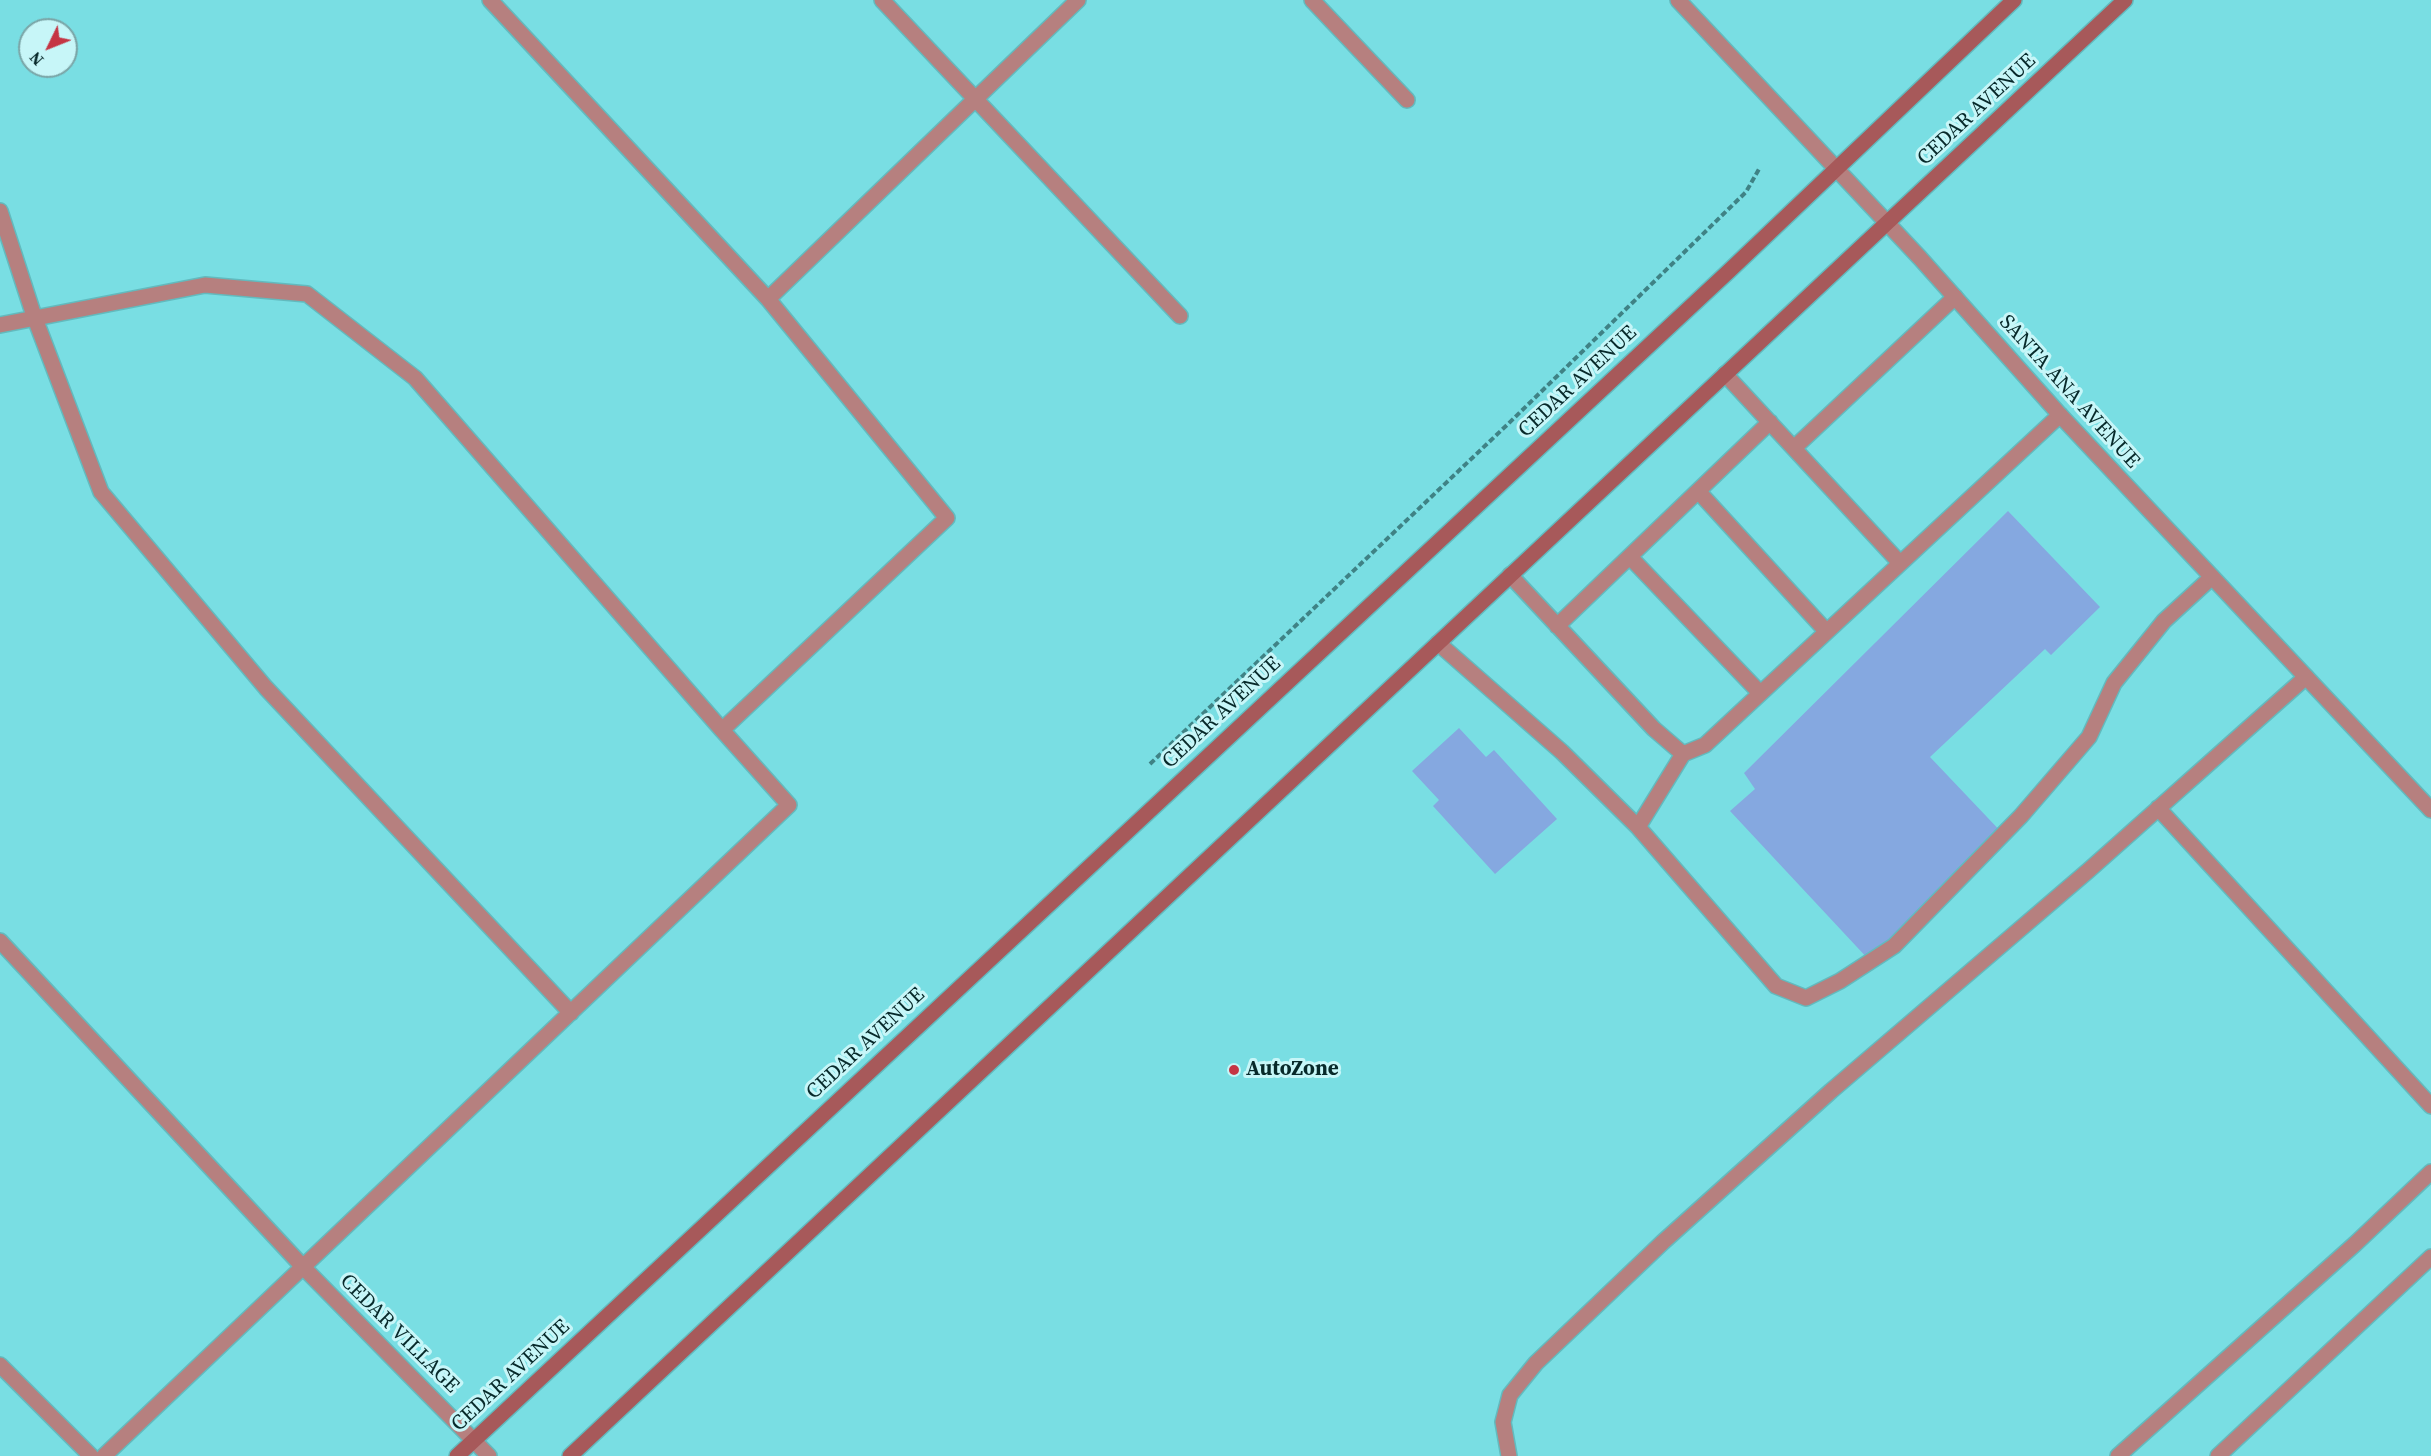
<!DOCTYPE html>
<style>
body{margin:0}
#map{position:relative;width:2431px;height:1456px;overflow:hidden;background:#79dee3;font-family:"Source Serif 4",serif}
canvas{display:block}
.north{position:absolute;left:18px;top:18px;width:60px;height:60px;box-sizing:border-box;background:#c7f6f8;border:2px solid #7aa4a6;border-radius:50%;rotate:227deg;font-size:16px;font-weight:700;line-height:24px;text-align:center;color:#07292a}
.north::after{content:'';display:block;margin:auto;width:21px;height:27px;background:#c53544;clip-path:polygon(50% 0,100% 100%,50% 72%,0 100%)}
</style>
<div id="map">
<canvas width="2431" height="1456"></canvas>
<div class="north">N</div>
</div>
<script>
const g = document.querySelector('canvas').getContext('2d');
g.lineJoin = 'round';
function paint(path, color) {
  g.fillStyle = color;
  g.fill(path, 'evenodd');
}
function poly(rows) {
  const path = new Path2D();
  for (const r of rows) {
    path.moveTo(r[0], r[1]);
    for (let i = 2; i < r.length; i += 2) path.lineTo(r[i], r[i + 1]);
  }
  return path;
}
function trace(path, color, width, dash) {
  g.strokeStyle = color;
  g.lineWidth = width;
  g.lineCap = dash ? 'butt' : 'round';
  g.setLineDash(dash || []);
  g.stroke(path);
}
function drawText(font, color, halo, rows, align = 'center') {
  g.font = font + ' "Source Serif 4",serif';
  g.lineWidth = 6;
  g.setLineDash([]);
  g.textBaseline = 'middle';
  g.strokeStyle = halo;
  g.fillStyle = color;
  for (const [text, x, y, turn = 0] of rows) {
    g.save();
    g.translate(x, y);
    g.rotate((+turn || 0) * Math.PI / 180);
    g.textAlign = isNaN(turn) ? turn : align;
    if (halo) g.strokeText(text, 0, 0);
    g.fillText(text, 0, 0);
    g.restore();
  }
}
const building = poly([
 [2008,511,2100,607,2051,655,2045,649,1930,757,2006,837,1870,961,1730,811,1755,789,1744,773],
 [1459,728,1486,757,1494,750,1557,819,1495,874,1433,806,1439,800,1412,771]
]);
const path = poly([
 [1150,764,1508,424,1746,192,1759,169]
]);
const service = poly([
 [490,0,768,299],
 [882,0,1180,316],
 [1312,0,1407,100],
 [0,211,34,316,101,492,266,688,571,1013],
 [0,325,205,285,307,294,415,378,722,730],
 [1725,374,1899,562],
 [1794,448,1955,297],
 [1698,491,1826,631],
 [1630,557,1760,693],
 [1510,575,1654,729,1683,754],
 [1557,626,1770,422],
 [1438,643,1562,752,1638,827,1776,986,1806,998,1840,981,1894,946,2021,816,2089,737,2114,683,2164,621,2212,577],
 [2158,808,2431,1106],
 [1638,827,1683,754,1705,745,2060,415],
 [0,941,304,1268,489,1456],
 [0,1365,91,1456],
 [104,1456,789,805,722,730,947,518,768,299,1078,0],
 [1509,1456,1503,1422,1510,1395,1536,1363,1663,1242,1831,1091,2089,870,2306,677],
 [2118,1456,2355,1244,2431,1172],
 [2218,1456,2431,1257]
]);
const tertiary = poly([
 [1678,0,1920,258,2060,415,2431,810]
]);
const secondary = poly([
 [457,1456,1729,271,2014,0],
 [570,1456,2125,0]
]);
const markers = [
 [1234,1070,6,"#c53544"]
];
const streetNames = [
 ["CEDAR AVENUE",1977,110,-43],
 ["CEDAR AVENUE",1578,382,-43],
 ["SANTA ANA AVENUE",2069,392,48],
 ["CEDAR AVENUE",1222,713,-43],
 ["CEDAR AVENUE",866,1044,-43],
 ["CEDAR VILLAGE",399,1334,45],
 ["CEDAR AVENUE",511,1376,-43]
];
const poiNames = [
 ["AutoZone",1246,1070]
];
paint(building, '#85a8e0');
trace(service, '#62babe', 18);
trace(tertiary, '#62babe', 18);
trace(secondary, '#62babe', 18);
trace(path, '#3f8285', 4, [6, 3]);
trace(service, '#b6807f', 15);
trace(tertiary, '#b6807f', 15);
trace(secondary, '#a7595a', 15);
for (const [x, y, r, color] of markers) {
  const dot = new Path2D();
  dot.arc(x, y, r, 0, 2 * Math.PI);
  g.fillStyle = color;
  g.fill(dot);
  trace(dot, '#c7f6f8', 2);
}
drawText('21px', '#07292a', '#c7f6f8', streetNames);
drawText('bold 21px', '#07292a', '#c7f6f8', poiNames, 'left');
</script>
